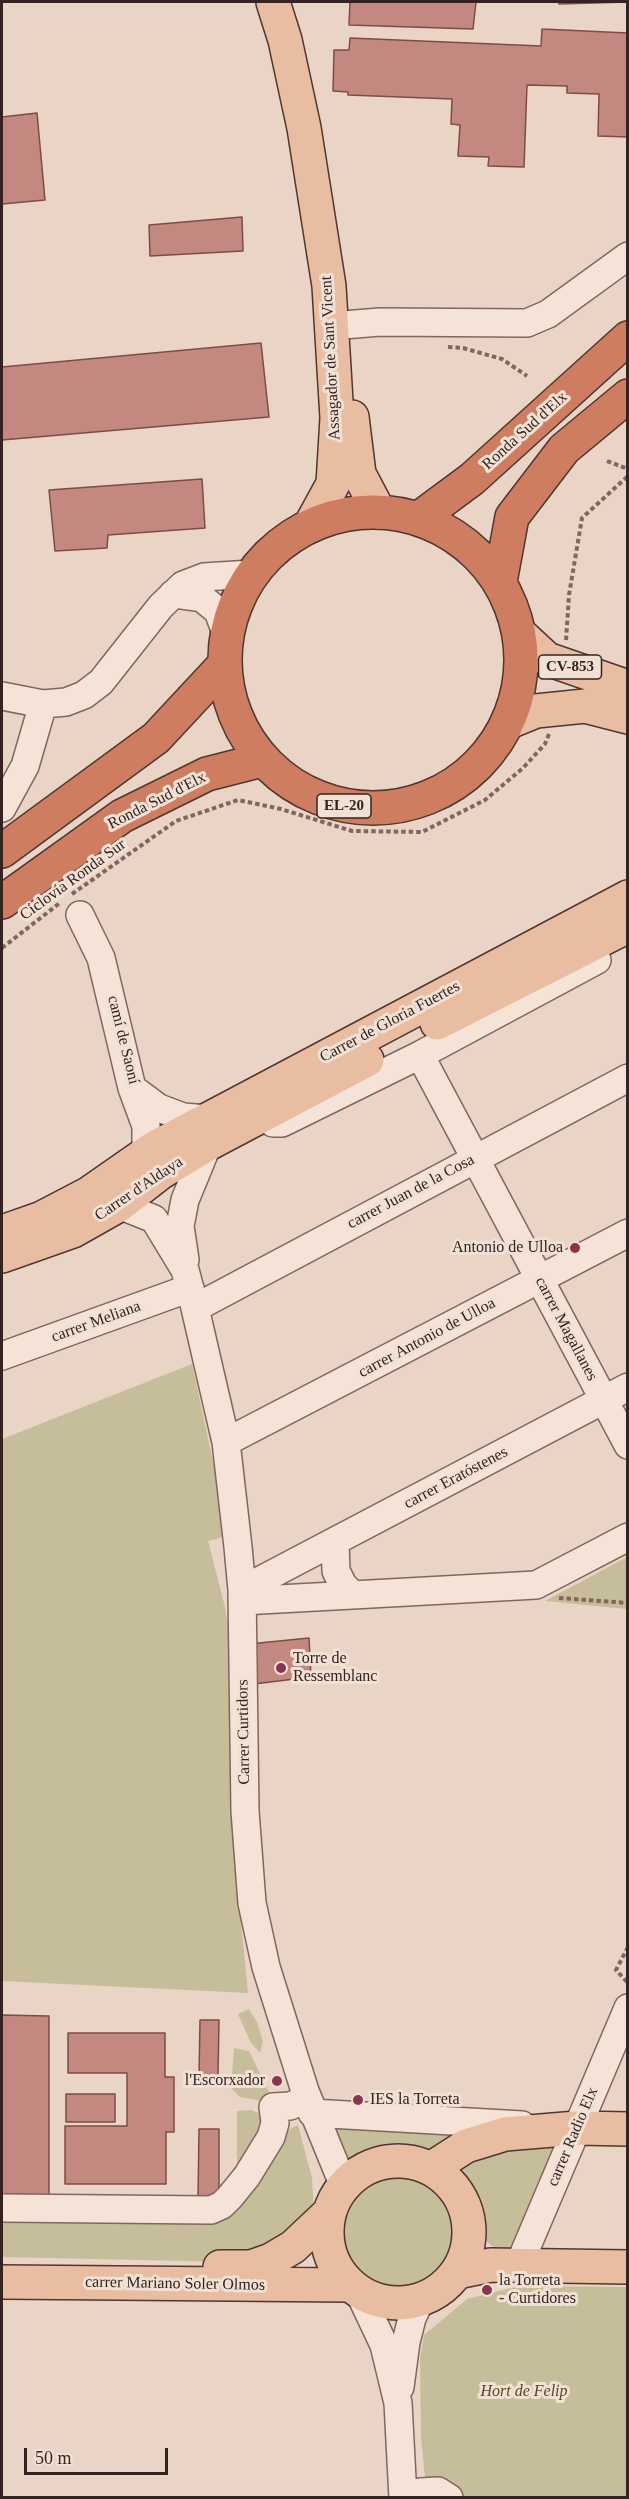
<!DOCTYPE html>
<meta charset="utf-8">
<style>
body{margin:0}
#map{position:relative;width:629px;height:2499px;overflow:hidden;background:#e9d4c6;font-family:Georgia,serif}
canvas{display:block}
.frame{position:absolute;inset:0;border:3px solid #342320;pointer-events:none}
.scale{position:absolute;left:24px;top:2448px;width:144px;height:27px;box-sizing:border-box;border:3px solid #342320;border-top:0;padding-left:8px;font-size:18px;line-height:21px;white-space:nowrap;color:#342320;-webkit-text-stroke:4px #f1e0d4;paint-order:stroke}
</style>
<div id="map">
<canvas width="629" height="2499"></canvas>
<div class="frame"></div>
<div class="scale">50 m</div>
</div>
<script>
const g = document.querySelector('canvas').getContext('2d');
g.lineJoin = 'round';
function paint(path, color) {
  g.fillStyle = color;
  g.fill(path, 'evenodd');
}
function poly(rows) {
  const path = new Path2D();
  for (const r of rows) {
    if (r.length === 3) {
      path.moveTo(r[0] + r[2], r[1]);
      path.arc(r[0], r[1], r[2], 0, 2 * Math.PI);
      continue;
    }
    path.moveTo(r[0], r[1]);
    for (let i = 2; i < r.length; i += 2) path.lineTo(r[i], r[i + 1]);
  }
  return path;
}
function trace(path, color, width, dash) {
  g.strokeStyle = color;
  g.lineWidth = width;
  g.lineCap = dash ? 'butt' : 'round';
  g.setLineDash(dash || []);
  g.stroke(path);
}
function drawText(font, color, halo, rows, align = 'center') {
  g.font = font + ' Georgia,serif';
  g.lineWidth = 6;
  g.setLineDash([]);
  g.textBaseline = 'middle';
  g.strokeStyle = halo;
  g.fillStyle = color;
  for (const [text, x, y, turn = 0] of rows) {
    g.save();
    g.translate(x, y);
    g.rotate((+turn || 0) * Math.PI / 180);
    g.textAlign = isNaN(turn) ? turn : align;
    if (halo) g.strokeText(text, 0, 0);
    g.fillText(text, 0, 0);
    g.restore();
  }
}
const green = poly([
 [192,1364,226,1522,227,1536,208,1541,224,1603,234,1657,233,1840,248,1993,2,1981,2,1439],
 [627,1557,627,1609,545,1601],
 [249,2009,257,2022,263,2041,260,2053,251,2043,238,2014],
 [234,2048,249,2051,271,2096,262,2101,240,2097,231,2088],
 [251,2110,266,2116,248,2159,237,2165,237,2111],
 [298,2125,312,2178,314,2213,295,2233,231,2262,2,2257,2,2222,211,2224,225,2212,280,2134],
 [339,2125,472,2136,433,2153,396,2148,367,2152,348,2162,331,2133],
 [563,2142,514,2255,496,2249,478,2234,477,2214,468,2187,453,2169,498,2148],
 [397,2170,419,2174,438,2186,449,2200,456,2223,453,2254,441,2274,427,2286,407,2290,371,2285,356,2274,340,2240,340,2220,345,2200,358,2186,374,2176],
 [519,2286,627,2287,627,2497,427,2497,421,2438,420,2359,424,2335,467,2299]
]);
const building = poly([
 [350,2,476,2,473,29,349,25,350,2],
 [559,2,628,2,559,4,559,2],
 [542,29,628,33,628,137,598,136,599,94,567,93,567,86,527,85,524,167,488,166,489,157,458,156,460,125,451,124,452,99,348,95,348,92,333,91,334,50,349,50,350,38,541,46,542,29],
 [37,113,45,200,2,204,2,117,37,113],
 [242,217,243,251,150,256,149,225,242,217],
 [261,343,269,417,2,440,2,367,261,343],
 [202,479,205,528,108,535,107,548,55,551,49,490,202,479],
 [309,1638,311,1677,254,1684,249,1644,309,1638],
 [2,2015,49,2016,49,2195,2,2194,2,2015],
 [200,2020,219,2020,218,2076,199,2076,200,2020],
 [68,2033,165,2033,165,2077,174,2077,174,2132,166,2132,166,2184,65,2184,65,2126,127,2126,127,2073,68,2073,68,2033],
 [66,2094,115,2094,115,2122,66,2122,66,2094],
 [199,2129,219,2129,219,2198,198,2198,199,2129]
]);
const path = poly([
 [448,347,463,348,502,359,527,376],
 [607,461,628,469],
 [566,640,569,595,582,518,628,476],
 [72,894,176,821,238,800,281,809,352,831,422,832,485,800,523,768,545,744,549,734],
 [2,948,61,902],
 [559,1598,628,1603],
 [628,1947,616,1970,628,1983]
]);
const minor = poly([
 [331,326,380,322,527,323,548,314,628,256],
 [173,594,202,598,218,611,225,630],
 [2,696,43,704,66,702,84,695,101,682,161,606,183,585,204,577,251,574],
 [2,808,25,766,43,704],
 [80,915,101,958,132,1088,146,1126,146,1154],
 [420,1055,628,1445],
 [132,1088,159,1108,183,1117,208,1119],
 [273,1123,282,1123,420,1055,597,960],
 [119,1205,154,1219,185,1270,195,1308,226,1442,238,1547,242,1590,245,1811,252,1903,266,1967,305,2091,343,2184],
 [185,1260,180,1226,185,1200,208,1144],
 [195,1308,628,1078],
 [2,1356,190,1288],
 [226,1442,628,1233],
 [335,1542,336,1571,343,1585,353,1595],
 [242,1590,628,1387],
 [242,1601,536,1585,628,1537],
 [312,2113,522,2125],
 [2,2208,211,2210,222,2205,230,2197,247,2176,271,2137,275,2123,273,2107,290,2106,307,2099],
 [519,2265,628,2008],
 [359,2292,384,2345,398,2403,403,2498],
 [400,2387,406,2342,412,2318,421,2299],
 [420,2492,438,2491,449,2498]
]);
const major = poly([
 [273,2,285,40,304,128,329,286,337,418,333,484,310,526],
 [352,417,359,474,379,512],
 [520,634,547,659,628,687],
 [509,722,536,711,585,706,628,717],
 [437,1023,628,926],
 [2,1232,42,1218,88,1194,154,1148,628,897],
 [2,1256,73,1231,119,1205,160,1173,208,1144,367,1060],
 [398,2232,71],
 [432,2168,466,2146,505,2134,577,2128,628,2129],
 [220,2267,251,2267,271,2260,293,2247,327,2215],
 [457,2272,491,2265,628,2267],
 [2,2282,349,2285]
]);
const highway = poly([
 [373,660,148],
 [418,519,472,479,628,338],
 [500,582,512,517,564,449,628,396],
 [2,851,156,738,224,665],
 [2,902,122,816,207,774,262,760]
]);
const markers = [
 [575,1248,6,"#8a354f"],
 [281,1668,6,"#8a354f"],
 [277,2081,6,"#8a354f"],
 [358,2100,6,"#8a354f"],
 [487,2290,6,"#8a354f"]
];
const shields = [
 [570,667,63],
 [344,806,54]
];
const shieldNames = [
 ["CV-853",570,667],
 ["EL-20",344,806]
];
const streetNames = [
 ["Assagador de Sant Vicent",331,358,-93],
 ["Ronda Sud d'Elx",525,431,-42],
 ["Ronda Sud d'Elx",157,801,-27],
 ["Ciclovía Ronda Sur",73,880,-36],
 ["Carrer de Gloria Fuertes",390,1022,-28],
 ["camí de Saoní",123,1040,76],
 ["Carrer d'Aldaya",139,1189,-34],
 ["carrer Juan de la Cosa",411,1192,-28],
 ["carrer Meliana",96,1322,-20],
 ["carrer Magallanes",566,1329,62],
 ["carrer Antonio de Ulloa",427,1338,-28],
 ["carrer Eratóstenes",456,1478,-28],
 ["Carrer Curtidors",244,1732,-91],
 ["carrer Radio Elx",573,2137,-67],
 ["carrer Mariano Soler Olmos",175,2284,1]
];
const poiNames = [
 ["Antonio de Ulloa",563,1248,"right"],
 ["Torre de",293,1659],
 ["Ressemblanc",293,1677],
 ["l'Escorxador",265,2081,"right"],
 ["IES la Torreta",370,2100],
 ["la Torreta",499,2281],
 ["- Curtidores",499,2299]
];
const parkNames = [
 ["Hort de Felip",524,2392]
];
paint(green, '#c6be9b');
paint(building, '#c38880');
trace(building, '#7e4c46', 1.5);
trace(minor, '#82665e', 30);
trace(major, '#503631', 36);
trace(highway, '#503631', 36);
trace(path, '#82665e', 4, [4.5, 3]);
trace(minor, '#f5e3d8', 27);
trace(major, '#e8bda2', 33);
trace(highway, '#ce7d60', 33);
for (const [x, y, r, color] of markers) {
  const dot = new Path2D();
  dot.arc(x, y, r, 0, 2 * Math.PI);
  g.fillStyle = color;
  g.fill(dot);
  trace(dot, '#f1e0d4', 2);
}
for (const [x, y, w] of shields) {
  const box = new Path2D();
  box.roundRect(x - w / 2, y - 12, w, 24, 4.5);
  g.fillStyle = '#f1e0d4';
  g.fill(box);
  trace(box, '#342320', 1.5);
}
drawText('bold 15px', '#342320', null, shieldNames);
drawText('16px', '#342320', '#f1e0d4', streetNames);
drawText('16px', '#342320', '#f1e0d4', poiNames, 'left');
drawText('italic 16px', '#4e4c29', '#f1e0d4', parkNames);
</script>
